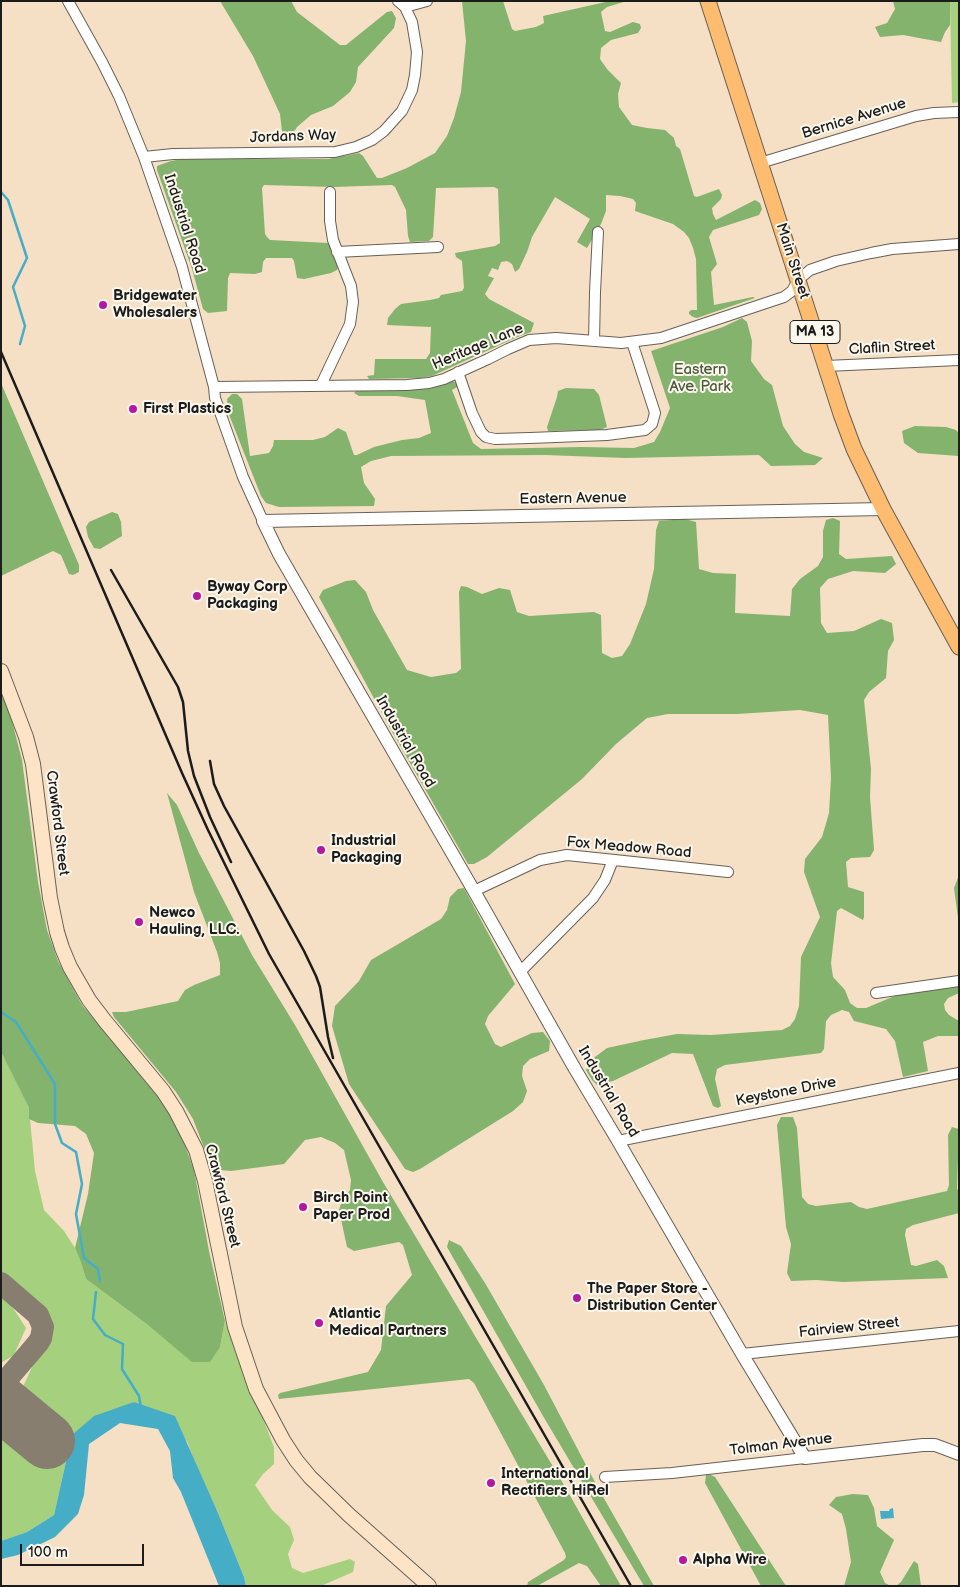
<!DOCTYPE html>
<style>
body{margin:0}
#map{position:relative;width:960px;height:1587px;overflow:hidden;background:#f5dfc5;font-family:"Balsamiq Sans",sans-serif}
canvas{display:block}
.frame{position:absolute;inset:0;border:2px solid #1c1c1c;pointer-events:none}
.scale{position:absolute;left:20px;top:1544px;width:124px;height:22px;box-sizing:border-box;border:2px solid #1c1c1c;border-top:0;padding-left:6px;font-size:15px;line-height:18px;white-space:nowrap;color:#1c1c1c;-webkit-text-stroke:4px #fbf7ec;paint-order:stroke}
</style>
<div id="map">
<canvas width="960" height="1587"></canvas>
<div class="frame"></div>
<div class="scale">100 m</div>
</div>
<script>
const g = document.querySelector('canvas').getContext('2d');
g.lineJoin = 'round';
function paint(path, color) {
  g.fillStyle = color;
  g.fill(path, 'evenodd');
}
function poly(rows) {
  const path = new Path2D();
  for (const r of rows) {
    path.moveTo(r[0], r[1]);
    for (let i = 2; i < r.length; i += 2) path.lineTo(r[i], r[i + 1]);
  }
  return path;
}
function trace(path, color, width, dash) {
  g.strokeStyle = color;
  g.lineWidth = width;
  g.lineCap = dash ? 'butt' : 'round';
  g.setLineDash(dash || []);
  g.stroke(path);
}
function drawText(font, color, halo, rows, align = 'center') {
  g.font = font + ' "Balsamiq Sans",sans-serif';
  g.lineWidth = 4;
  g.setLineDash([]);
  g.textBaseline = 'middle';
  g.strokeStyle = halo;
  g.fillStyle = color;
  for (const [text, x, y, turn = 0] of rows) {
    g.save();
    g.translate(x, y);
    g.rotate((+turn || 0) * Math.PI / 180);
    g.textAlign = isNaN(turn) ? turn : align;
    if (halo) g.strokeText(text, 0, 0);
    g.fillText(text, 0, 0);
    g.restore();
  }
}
const green = poly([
 [950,1,959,1,959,102,952,103],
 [1,1052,29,1108,35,1171,44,1210,64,1231,75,1248,81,1261,86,1279,148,1325,220,1347,225,1321,274,1447,274,1464,263,1474,255,1485,272,1510,290,1527,294,1540,288,1554,292,1568,303,1573,350,1559,355,1562,353,1572,321,1586,246,1586,244,1577,218,1513,196,1465,187,1441,134,1402,72,1435,54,1515,27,1532,1,1541,1,1428,36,1457,60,1427,20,1393,34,1363,45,1344,50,1330,49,1323,44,1311,1,1273],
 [1,1296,11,1305,26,1328,14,1355,1,1363]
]);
const forest = poly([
 [220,1,291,1,297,12,340,45,346,45,387,12,392,11,396,18,394,28,358,67,356,82,350,92,333,106,311,115,297,127,289,139,283,140,280,114,253,56],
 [462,1,503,1,512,29,515,31,536,27,544,23,543,16,610,1,627,1,607,7,601,12,605,31,610,32,633,22,640,24,641,28,638,33,611,40,601,48,600,59,607,69,621,83,618,94,619,107,632,125,647,128,665,130,674,138,676,146,680,149,694,196,697,197,719,189,722,195,721,199,712,208,713,214,716,220,755,200,760,203,762,209,759,215,713,230,709,237,717,264,711,272,714,305,753,297,755,298,697,318,693,317,689,314,689,312,691,310,697,310,696,259,693,248,689,238,684,232,673,224,635,211,636,203,633,199,620,196,606,195,606,211,601,224,587,248,577,242,590,219,555,197,532,237,527,252,519,269,515,272,512,264,507,261,501,262,498,270,492,268,488,276,494,278,485,294,489,299,534,323,531,332,515,338,432,376,421,378,369,379,367,376,374,375,375,359,426,359,430,353,431,327,387,325,388,318,395,309,401,304,430,300,439,298,441,295,462,291,464,288,462,261,456,257,455,253,495,246,500,243,498,189,494,187,436,188,433,237,429,241,410,242,408,236,406,210,395,187,392,185,334,187,264,185,262,188,265,234,267,237,270,240,328,243,331,245,339,266,337,270,331,273,304,279,297,278,294,261,292,258,266,258,263,262,262,272,255,274,230,273,228,278,227,311,208,313,203,309,192,269,157,170,157,166,171,161,182,159,328,159,359,153,363,156,377,178,382,178,407,168,435,153,447,136,454,118,461,92,466,41],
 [893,1,950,1,950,25,945,32,941,42,903,35,880,37,875,27,887,23,895,9],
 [742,318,747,322,752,341,751,361,764,379,772,385,783,426,795,444,804,452,823,458,815,465,771,466,759,455,625,458,546,455,391,456,371,461,361,467,364,483,375,499,374,506,279,507,266,503,261,496,228,412,227,399,232,394,237,394,242,399,250,456,269,453,273,446,274,440,313,440,325,437,338,428,346,432,354,455,357,455,374,447,402,440,419,438,431,433,425,400,397,396,359,396,354,393,356,391,413,390,437,386,449,381,455,382,459,386,452,390,473,443,481,449,581,447,634,448,654,442,660,432,670,408,651,351,723,327],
 [1,383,79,565,79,572,73,575,69,574,61,555,53,551,1,576],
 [566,388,594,389,599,395,607,427,600,430,548,431,547,427,557,397,558,391],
 [915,426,946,427,956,430,959,434,959,456,918,453,904,443,902,431],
 [112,512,118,514,121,522,122,536,100,549,94,548,88,537,86,527,89,522],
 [833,518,840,521,839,554,846,559,892,556,896,564,885,573,853,571,828,579,820,588,821,623,827,633,854,631,881,619,892,623,894,640,888,651,886,678,869,692,864,700,871,769,870,797,874,850,870,857,851,858,846,862,848,887,864,892,864,917,863,920,841,908,837,911,831,963,833,977,845,990,850,1003,857,1008,866,1008,897,995,959,985,959,993,948,998,944,1004,945,1010,949,1015,959,1021,959,1036,938,1036,923,1042,928,1071,903,1077,895,1041,886,1029,854,1021,849,1012,842,1010,831,1015,826,1021,824,1049,821,1053,725,1065,717,1069,715,1079,721,1106,718,1108,713,1106,693,1054,672,1053,613,1081,597,1085,592,1080,586,1070,591,1060,607,1048,644,1040,677,1034,711,1035,782,1030,790,1026,795,1019,799,1006,801,957,820,917,804,872,805,859,822,837,829,813,831,778,828,715,800,710,737,714,668,714,647,718,616,744,582,779,487,857,474,864,468,864,390,728,319,597,323,590,346,581,355,580,366,592,373,610,407,670,431,677,456,673,461,669,459,592,461,586,467,587,482,594,499,588,510,590,517,612,529,616,594,612,601,615,602,653,612,658,622,656,630,644,646,604,654,569,656,530,659,521,685,519,696,522,699,569,713,573,736,574,735,613,790,616,792,589,800,579,818,566,823,557,823,531,826,520],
 [1,690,7,702,22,760,38,882,47,930,58,961,82,1005,151,1086,179,1129,194,1170,209,1251,225,1321,220,1347,210,1362,192,1362,148,1325,86,1279,81,1262,75,1248,88,1194,94,1153,86,1134,75,1126,38,1123,29,1119,29,1108,1,1052],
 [167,793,177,805,199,853,252,955,295,1025,383,1182,564,1485,621,1586,601,1586,587,1566,579,1563,537,1586,527,1586,528,1582,564,1560,566,1557,565,1553,474,1383,469,1379,279,1399,278,1395,280,1393,368,1372,381,1350,386,1306,412,1275,403,1245,399,1242,354,1251,347,1247,339,1210,342,1201,350,1190,351,1180,344,1150,335,1143,321,1137,305,1140,284,1164,231,1171,220,1170,210,1163,193,1119,176,1092,114,1017,112,1012,126,1012,178,1001,185,990,194,985,220,975,220,963,217,952,194,892],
 [959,875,959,925,954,888],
 [464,888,515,984,488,1016,485,1024,495,1044,501,1047,532,1033,543,1032,550,1041,549,1051,530,1059,523,1066,522,1076,527,1091,523,1102,513,1111,420,1169,413,1172,405,1169,349,1084,332,1026,335,1006,359,981,371,960,441,919,447,910,450,897,458,889],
 [781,1117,793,1117,797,1128,802,1197,808,1204,816,1206,851,1202,859,1207,867,1209,947,1191,949,1185,948,1135,952,1127,959,1129,957,1189,959,1191,959,1213,913,1225,906,1229,905,1235,911,1265,916,1266,937,1260,944,1266,948,1278,843,1282,816,1280,791,1281,787,1273,791,1244,786,1227,777,1125],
 [449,1240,461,1246,485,1283,544,1385,598,1488,654,1586,644,1586,543,1416,447,1247],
 [706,1475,711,1475,715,1477,786,1586,761,1586,705,1483],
 [853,1494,868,1495,874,1508,877,1526,894,1540,880,1572,885,1583,891,1586,844,1586,851,1562,846,1529,842,1514,829,1505,836,1497],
 [914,1561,918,1564,921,1586,896,1586,901,1582]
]);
const water = poly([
 [134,1402,175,1416,218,1513,244,1577,246,1586,219,1586,181,1492,173,1478,170,1451,158,1429,120,1423,89,1444,84,1495,78,1514,55,1537,18,1555,1,1559,1,1541,27,1532,54,1515,72,1435,94,1416],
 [893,1508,894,1518,881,1519,880,1511,889,1511,890,1509]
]);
const stream = poly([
 [1,192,8,200,27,258,13,287,25,326,20,344],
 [1,1012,16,1022,55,1084,55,1124,62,1143,76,1152,82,1184,76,1214,84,1258,98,1269,100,1281],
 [96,1292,93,1319,105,1335,123,1344,122,1369,139,1396,141,1408]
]);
const taxiway = poly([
 [1,1283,38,1315,43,1327,41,1338,38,1343,8,1378,1,1383]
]);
const runway = poly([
 [1,1403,47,1441]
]);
const minor = poly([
 [68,1,102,62,119,96,144,157,182,267,214,387,215,398,243,477,263,521],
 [405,7,427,1],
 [144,157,173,154,335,152,356,147,372,140,384,131,402,111,412,90,415,75,417,52,412,22,405,7,398,1],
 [760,163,916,116,934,113,959,112],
 [337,252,438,247],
 [594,341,595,292,598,232],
 [826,366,959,360],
 [458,372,472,413,481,432,486,437,495,439,530,438,607,435,645,430,652,424,655,413,632,342],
 [321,385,350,324,353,302,351,286,333,240,330,221,330,192],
 [214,387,407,385,429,383,444,379,488,359,508,349,529,340,556,338,621,343,661,338,784,297,792,291,798,280,810,270,836,261,871,253,892,249,959,244],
 [474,891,540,860,567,855,728,872],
 [520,972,593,898,605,880,613,860],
 [876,993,959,981],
 [618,1141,959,1073],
 [742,1354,959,1331],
 [605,1477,672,1473,805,1458]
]);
const tertiary = poly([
 [883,509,263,521,279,554,474,891,575,1069,618,1141,742,1354,805,1458,923,1445,935,1445,959,1454]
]);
const secondary = poly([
 [1,671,26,737,33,764,50,898,57,932,62,948,70,967,89,1000,105,1021,163,1091,176,1111,196,1150,205,1181,235,1327,256,1389,283,1440,296,1460,310,1477,349,1515,429,1586]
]);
const primary = poly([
 [708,1,841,414,854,449,883,509,959,647]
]);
const rail = poly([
 [1,352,182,773,208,830,269,954,631,1586],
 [111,570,178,687,183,702,188,751,194,776,210,817,231,862],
 [210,761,214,784,224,806,304,951,316,976,320,987,328,1037,333,1058]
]);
const markers = [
 [103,305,5,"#b5179e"],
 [133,409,5,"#b5179e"],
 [197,596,5,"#b5179e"],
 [321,850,5,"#b5179e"],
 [139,922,5,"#b5179e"],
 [303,1207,5,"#b5179e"],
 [577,1298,5,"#b5179e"],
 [319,1323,5,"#b5179e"],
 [491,1483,5,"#b5179e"],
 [683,1560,5,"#b5179e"]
];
const shields = [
 [815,332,50]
];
const shieldNames = [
 ["MA 13",815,332]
];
const streetNames = [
 ["Bernice Avenue",854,119,-17],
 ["Jordans Way",293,137,-2],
 ["Industrial Road",184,224,72],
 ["Main Street",792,261,72],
 ["Heritage Lane",478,347,-23],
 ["Claflin Street",892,348,-3],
 ["Eastern Avenue",573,499,-1],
 ["Industrial Road",405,742,60],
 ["Crawford Street",57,823,83],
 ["Fox Meadow Road",629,848,5],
 ["Industrial Road",608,1092,59],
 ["Keystone Drive",786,1092,-11],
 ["Crawford Street",222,1196,76],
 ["Fairview Street",849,1328,-6],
 ["Tolman Avenue",781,1445,-7]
];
const poiNames = [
 ["Bridgewater",113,296],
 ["Wholesalers",113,313],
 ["First Plastics",143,409],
 ["Byway Corp",207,587],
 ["Packaging",207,604],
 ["Industrial",331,841],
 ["Packaging",331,858],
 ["Newco",149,913],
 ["Hauling, LLC.",149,930],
 ["Birch Point",313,1198],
 ["Paper Prod",313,1215],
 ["The Paper Store -",587,1289],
 ["Distribution Center",587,1306],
 ["Atlantic",329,1314],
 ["Medical Partners",329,1331],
 ["International",501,1474],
 ["Rectifiers HiRel",501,1491],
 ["Alpha Wire",693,1560]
];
const parkNames = [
 ["Eastern",700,370],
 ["Ave. Park",700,387]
];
paint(green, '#a5d17e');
paint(forest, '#84b36d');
paint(water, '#46adc6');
trace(stream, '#46adc6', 2.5);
trace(taxiway, '#887e70', 22);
trace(runway, '#887e70', 56);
trace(minor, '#686057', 12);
trace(tertiary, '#686057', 14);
trace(secondary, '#686057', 16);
trace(primary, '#686057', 17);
trace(minor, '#fff', 10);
trace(tertiary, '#fff', 12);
trace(secondary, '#fee4c6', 14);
trace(primary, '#fdbc70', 15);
trace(rail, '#1c1c1c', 2.5);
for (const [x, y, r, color] of markers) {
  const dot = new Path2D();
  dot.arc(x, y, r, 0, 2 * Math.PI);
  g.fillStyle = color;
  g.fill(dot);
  trace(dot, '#fbf7ec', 2);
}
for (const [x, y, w] of shields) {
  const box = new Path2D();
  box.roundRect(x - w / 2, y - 11.5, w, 23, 4);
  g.fillStyle = '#fbf7ec';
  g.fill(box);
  trace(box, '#1c1c1c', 1);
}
drawText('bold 14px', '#1c1c1c', null, shieldNames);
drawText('15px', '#1c1c1c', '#fbf7ec', streetNames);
drawText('bold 15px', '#1c1c1c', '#fbf7ec', poiNames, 'left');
drawText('15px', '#4c5b3e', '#fbf7ec', parkNames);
</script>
